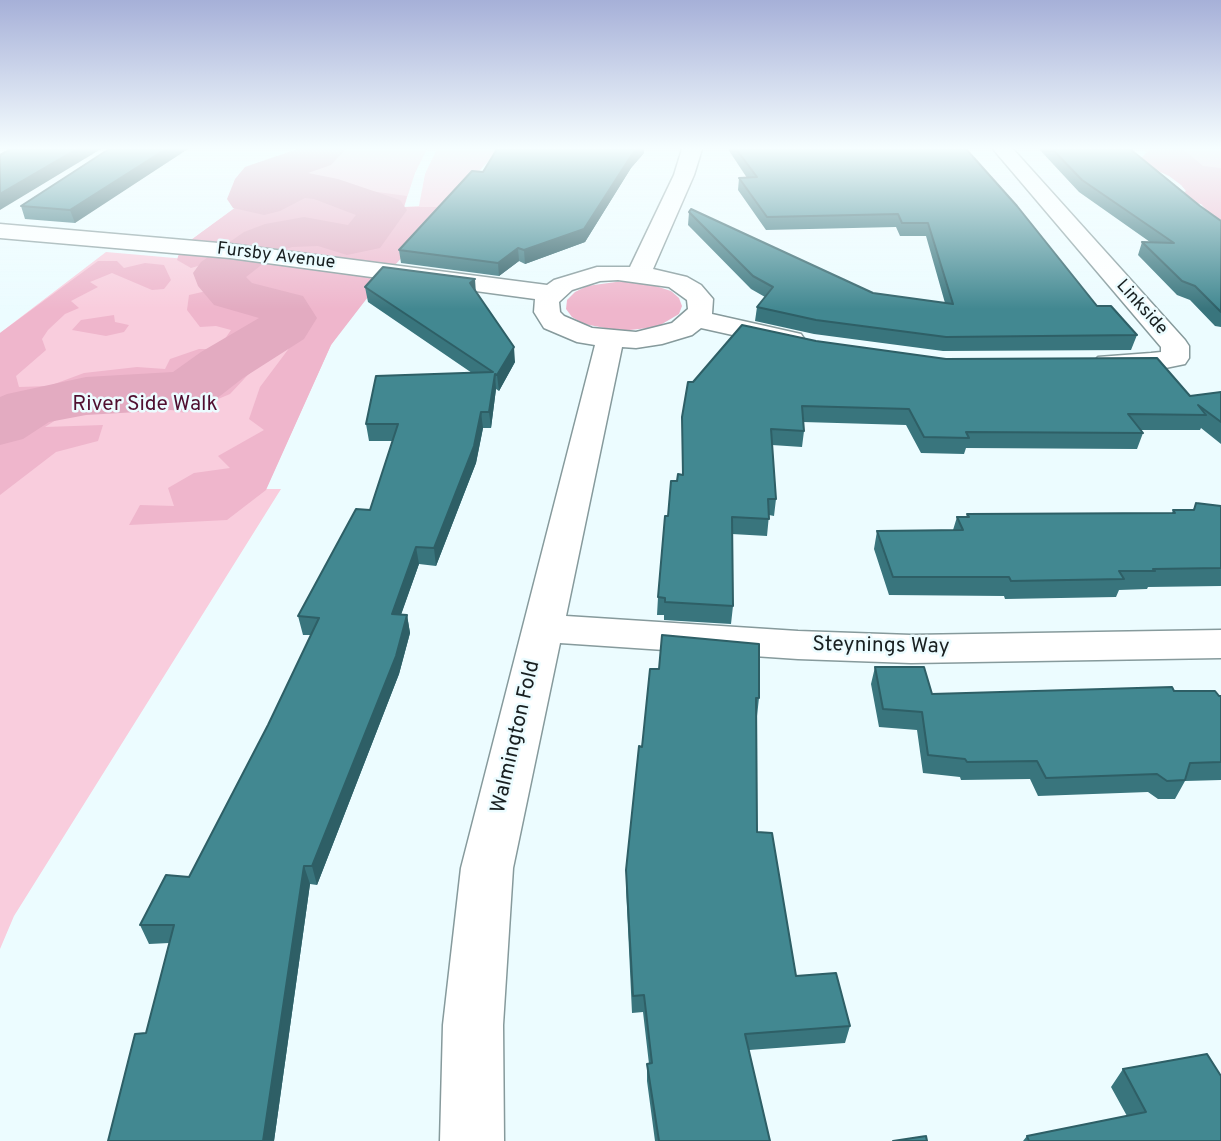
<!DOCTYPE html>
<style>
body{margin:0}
canvas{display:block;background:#ecfcff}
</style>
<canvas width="1221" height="1141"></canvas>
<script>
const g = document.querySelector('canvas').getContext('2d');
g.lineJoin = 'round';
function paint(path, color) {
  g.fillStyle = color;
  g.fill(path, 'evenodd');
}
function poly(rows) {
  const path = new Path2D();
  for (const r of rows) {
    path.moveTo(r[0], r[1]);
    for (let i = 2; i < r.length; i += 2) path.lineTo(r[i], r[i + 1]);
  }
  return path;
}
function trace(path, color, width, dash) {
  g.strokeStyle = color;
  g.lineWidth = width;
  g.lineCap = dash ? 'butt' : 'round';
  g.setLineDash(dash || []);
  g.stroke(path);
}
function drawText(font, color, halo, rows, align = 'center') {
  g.font = font + ' Overpass,sans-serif';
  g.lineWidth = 5;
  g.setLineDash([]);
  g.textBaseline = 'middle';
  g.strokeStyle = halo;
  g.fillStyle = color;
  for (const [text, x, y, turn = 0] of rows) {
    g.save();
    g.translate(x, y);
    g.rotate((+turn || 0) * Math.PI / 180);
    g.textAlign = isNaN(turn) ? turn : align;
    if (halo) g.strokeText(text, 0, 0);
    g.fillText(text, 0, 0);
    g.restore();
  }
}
const green = poly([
 [321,149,427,149,415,173,404,207,419,206,425,174,437,149,499,149,447,207,372,258,191,240,243,202,238,197,246,190,244,188,247,178,278,169,306,156,312,156],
 [1144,149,1221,149,1221,214,1148,155],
 [106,252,243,264,341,330,331,345,266,489,281,489,14,916,0,949,0,333]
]);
const forest = poly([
 [321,149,333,149,326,157,291,169,289,180,407,196,404,207,447,207,378,284,331,345,266,490,227,520,129,525,140,505,174,506,168,488,194,473,230,468,218,456,264,430,249,419,260,387,296,339,292,329,258,350,258,364,230,394,185,413,152,406,119,410,73,409,45,427,103,425,98,441,56,452,0,495,0,333,98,261,117,261,124,268,145,263,164,265,171,280,164,289,152,290,112,273,90,282,98,287,71,301,79,308,65,314,48,330,42,339,46,350,16,376,19,387,49,386,84,373,137,367,165,369,170,359,199,349,218,349,231,330,216,326,200,327,187,310,189,295,211,290,219,265,208,263,191,268,177,260,180,250,223,244,191,240,243,202,238,197,246,190,247,178,278,169,306,156,312,156],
 [1183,149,1203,166,1221,168,1221,226,1201,204,1189,202,1179,195,1186,191,1181,185,1169,176,1154,169,1141,158,1150,150],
 [623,281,643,282,671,291,679,298,682,306,679,314,657,327,621,331,584,324,572,317,566,309,567,300,575,292,587,286],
 [114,315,115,322,129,325,124,332,106,336,72,330,81,320]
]);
const river = poly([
 [297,149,346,149,331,165,308,173,338,179,400,200,407,210,380,248,347,255,318,246,292,247,278,252,246,277,252,283,303,296,317,318,304,339,243,378,211,403,189,409,86,415,49,422,23,439,0,445,0,397,7,394,86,377,173,372,201,352,259,318,214,305,198,286,193,273,201,262,244,232,265,224,304,217,348,225,356,215,314,199,305,198,280,211,264,215,233,208,227,199,235,179,245,167,297,149]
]);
const minor = poly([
 [682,149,702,149,694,175,653,269,687,277,701,285,713,299,712,314,801,334,805,340,801,346,791,348,701,328,692,335,662,344,636,348,622,347,566,616,798,631,911,635,1221,630,1221,658,911,663,798,659,560,643,513,868,503,1025,504,1141,440,1141,443,1025,461,868,595,345,577,342,544,328,534,312,535,299,230,258,0,238,0,224,230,244,547,285,554,280,597,267,630,267,674,175,682,149],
 [618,280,669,287,687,300,688,309,672,323,636,332,592,328,564,316,560,312,559,302,572,290,600,281,618,280],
 [993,149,1013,149,1185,340,1189,346,1189,358,1185,364,1151,371,1108,372,1098,369,1093,363,1098,357,1151,353,1161,352,1161,347,993,149]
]);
const wall = poly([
 [109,149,75,223,25,219,21,206],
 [497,149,644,149,644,153,631,168,585,242,525,264,519,261,499,276,401,263,399,250,483,172],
 [728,149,966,149,1097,306,1137,335,1131,350,943,351,814,334,755,321,757,307,765,297,751,289,688,225,689,212,873,293,945,303,926,236,900,236,896,227,766,230,738,190,739,178,747,178],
 [1039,149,1130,149,1200,206,1221,221,1221,327,1215,326,1190,300,1177,295,1138,255,1142,242,1150,242,1079,192],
 [365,287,476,293,515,362,499,391,496,389,491,428,483,428,476,463,436,566,419,564,401,614,407,615,410,633,399,674,317,885,310,884,274,1141,108,1141,146,1033,169,943,149,944,140,925,189,877,268,725,311,635,303,635,298,616,370,510,393,441,369,441,366,424,472,373,368,302],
 [816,341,1190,396,1221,392,1221,444,1201,428,1200,430,1141,430,1143,433,1137,449,966,448,964,454,921,453,906,425,803,422,804,431,802,447,772,445,776,499,774,516,769,515,767,536,732,534,733,606,731,624,664,620,664,615,657,615,658,597,668,516,677,481,682,475,682,417,693,382],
 [1196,503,1221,506,1221,586,1148,587,1147,589,1119,590,1116,597,1005,599,1004,596,889,595,874,549,877,531,953,530,957,517,966,517,967,514,1172,513,1173,510,1193,510],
 [875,667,932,694,1174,691,1221,696,1221,780,1185,781,1175,799,1158,799,1148,792,1038,796,1030,779,961,780,960,777,923,773,917,730,879,727,871,684],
 [650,669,759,698,757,716,757,832,796,976,850,1026,845,1043,749,1050,770,1141,655,1141,647,1081,647,1064,649,1064,643,1012,632,1013,626,887,626,870,642,747],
 [1123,1069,1221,1141,1023,1141,1027,1136,1127,1116,1111,1087]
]);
const shadedWall = poly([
 [77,149,101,149,0,210,0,194],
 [166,149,188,149,75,223,70,210],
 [637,149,644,149,644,153,631,168,585,242,525,264,524,250],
 [518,248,519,261,499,276,498,263],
 [475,279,476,294,470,283],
 [514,347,515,362,499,391,497,375],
 [495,374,496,389,491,428,489,412],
 [481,412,483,428,476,463,436,566,434,548],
 [416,547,419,564,395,632,392,614],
 [407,615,410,633,399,674,317,885,312,866],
 [304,866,310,884,274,1141,263,1141]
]);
const building = poly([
 [11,149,77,149,0,194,0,155,11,149],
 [109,149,166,149,70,210,21,206,109,149],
 [497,149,637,149,631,156,584,229,524,250,518,248,498,263,399,250,472,171,483,172,497,149],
 [736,149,966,149,1017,206,1097,306,1111,306,1137,335,946,337,816,320,757,307,773,287,753,276,689,212,691,209,873,293,953,304,928,223,902,223,898,214,767,217,739,178,757,177,736,149],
 [1052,149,1130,149,1200,206,1221,221,1221,312,1195,286,1182,281,1142,242,1174,243,1082,180,1052,149],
 [383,267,475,279,470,283,514,347,497,375,495,374,489,412,481,412,474,446,434,548,416,547,392,614,407,615,396,656,312,866,304,866,263,1141,108,1141,135,1034,146,1033,174,925,140,925,166,875,189,877,268,725,319,618,298,616,356,509,370,510,398,424,366,424,376,376,493,372,365,287,383,267],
 [742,325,816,341,946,359,1157,358,1190,396,1221,392,1221,422,1198,405,1206,415,1128,414,1143,433,966,432,969,438,924,437,909,409,802,406,804,431,771,429,776,499,768,499,769,519,732,517,733,606,665,602,665,598,658,597,665,516,668,516,671,481,677,481,678,474,683,475,682,417,688,382,693,382,742,325],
 [1196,503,1221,506,1221,568,1153,569,1155,571,1119,571,1124,579,1011,581,1009,577,893,577,877,531,963,530,957,517,969,517,967,514,1175,513,1173,510,1194,510,1196,503],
 [662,635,759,644,759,698,756,698,757,832,772,833,796,976,836,973,850,1026,745,1034,770,1141,659,1141,647,1064,652,1063,644,995,633,996,626,870,639,746,642,747,650,669,659,669,662,635],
 [875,667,924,667,932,694,1172,687,1174,691,1215,691,1219,696,1221,696,1221,762,1190,763,1185,780,1167,781,1157,774,1046,778,1037,761,967,762,965,759,928,755,922,712,883,709,875,667],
 [1207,1054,1221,1076,1221,1141,1029,1141,1027,1136,1146,1112,1123,1069,1207,1054],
 [926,1136,927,1141,893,1141,926,1136]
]);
const farStreetnames = [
 ["Fursby Avenue",276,257,7],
 ["Linkside",1141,308,48]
];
const parkNames = [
 ["River Side Walk",145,406]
];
const streetNames = [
 ["Steynings Way",881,647,1],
 ["Walmington Fold",517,737,-77]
];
paint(green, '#f9cddd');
paint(forest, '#efb6cc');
paint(river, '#e3abc1');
trace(minor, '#869a9c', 3);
paint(minor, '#fff');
paint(wall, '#39757d');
paint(shadedWall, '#2e5f66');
paint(building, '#428891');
trace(building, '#2e5f66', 2);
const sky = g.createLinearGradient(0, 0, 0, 309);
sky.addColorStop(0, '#a6b0d8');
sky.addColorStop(0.48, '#f6feff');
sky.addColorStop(1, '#f6feff00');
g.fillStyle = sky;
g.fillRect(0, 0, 1221, 309);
drawText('18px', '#181f20', '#ecfcff', farStreetnames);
drawText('21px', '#500f30', '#ecfcff', parkNames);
drawText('21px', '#181f20', '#ecfcff', streetNames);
</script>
